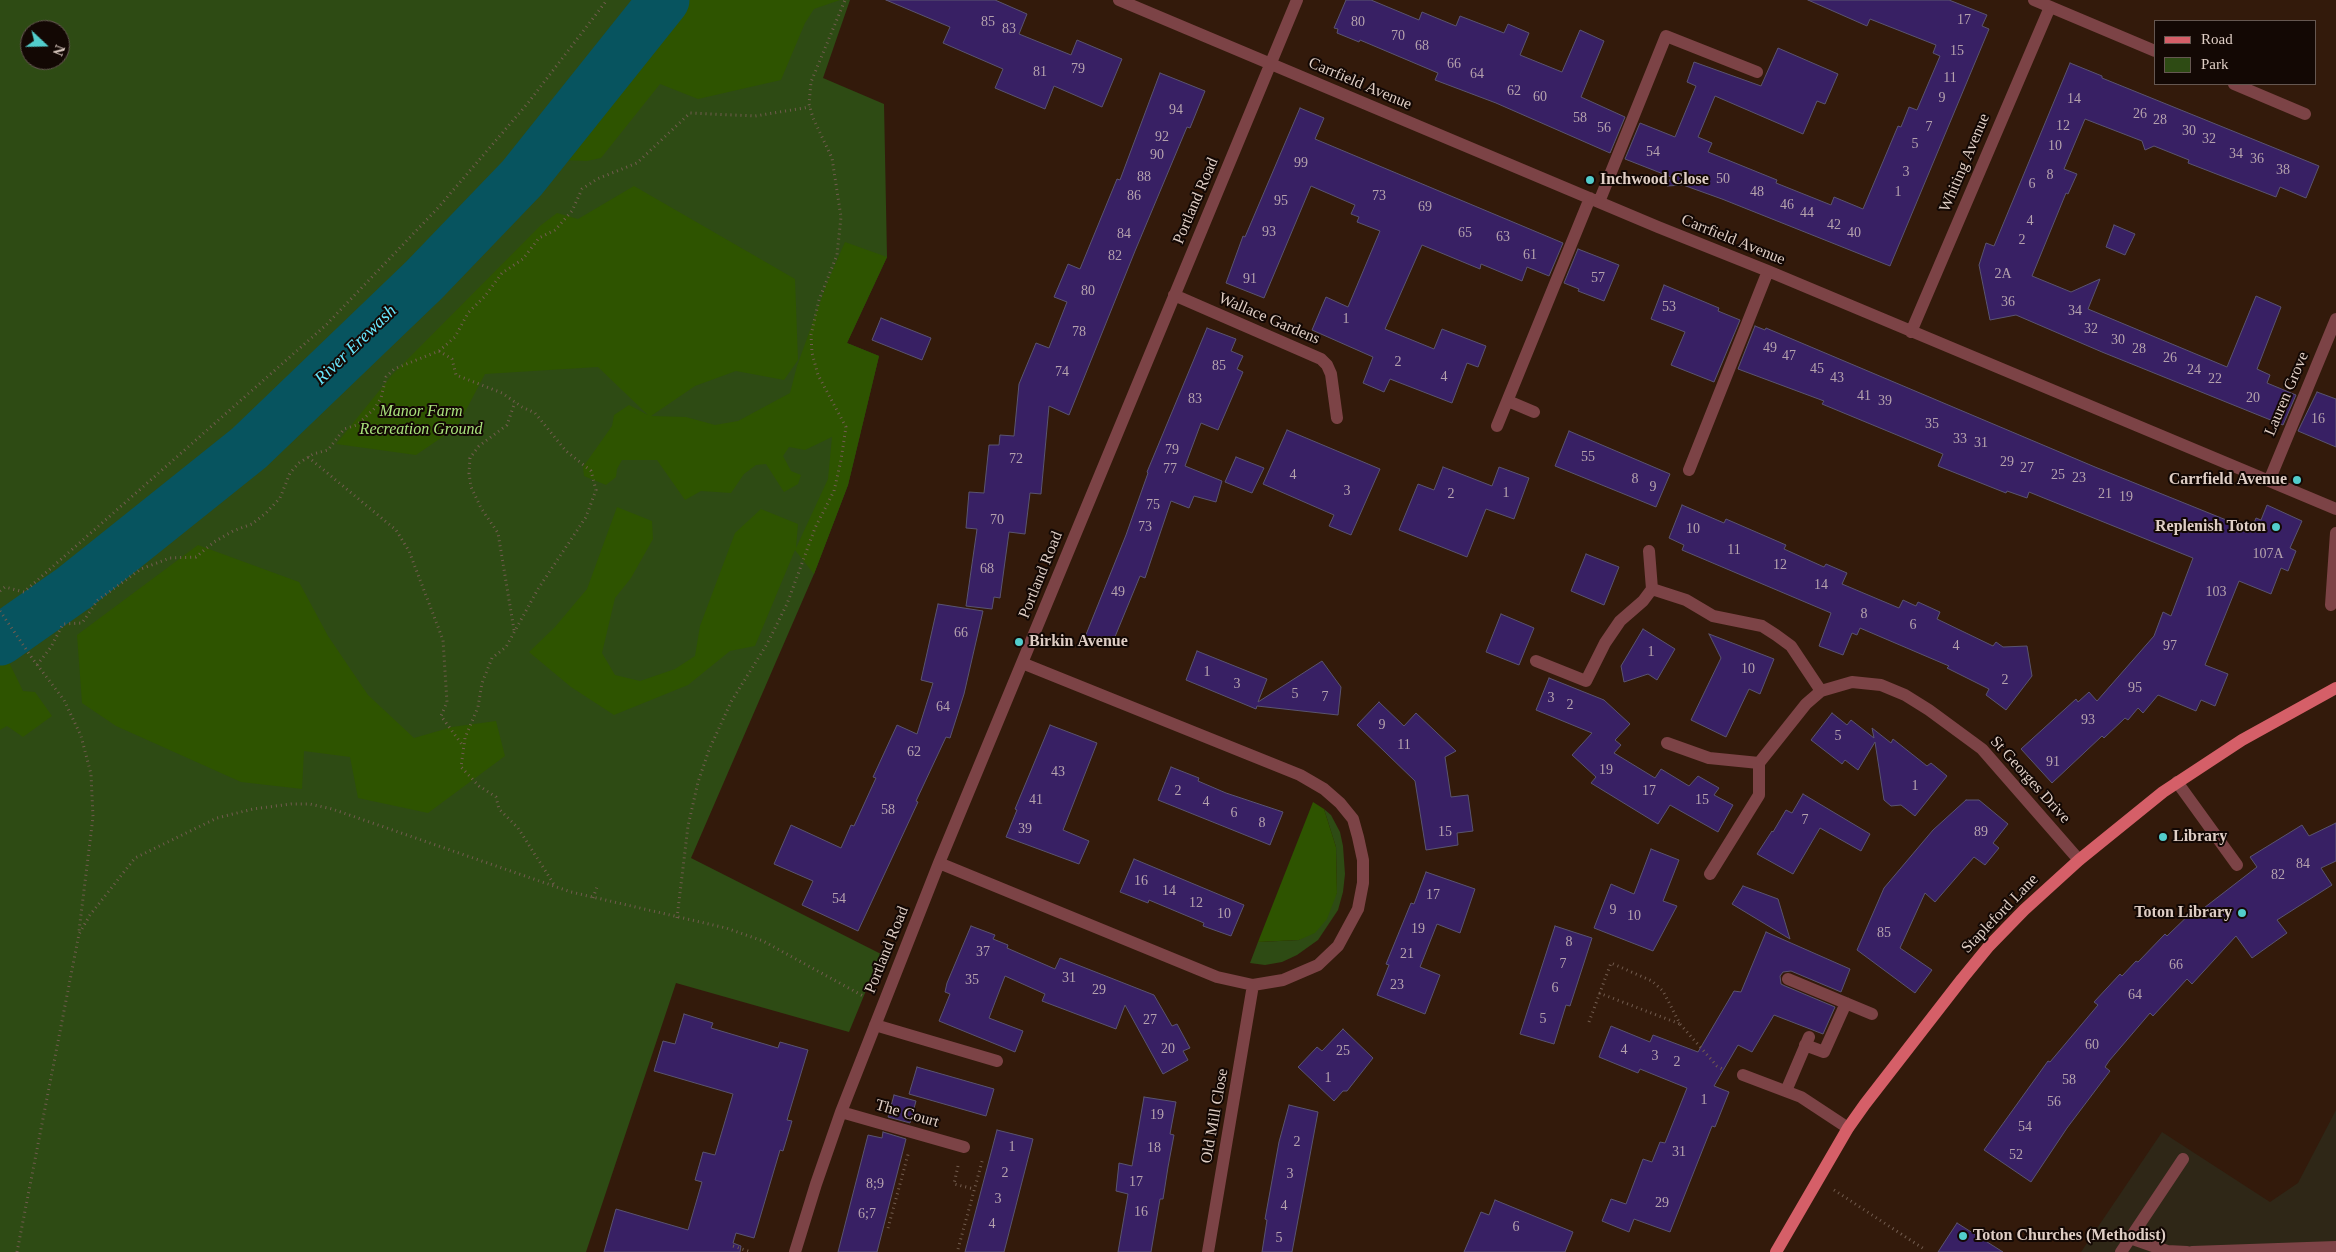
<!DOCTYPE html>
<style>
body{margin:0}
#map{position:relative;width:2336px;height:1252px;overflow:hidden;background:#331a0b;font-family:"Times New Roman",serif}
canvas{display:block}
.legend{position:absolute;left:2154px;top:20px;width:162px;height:65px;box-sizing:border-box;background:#130804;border:1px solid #655751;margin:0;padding:6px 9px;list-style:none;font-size:15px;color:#dfcec5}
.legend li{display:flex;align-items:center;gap:10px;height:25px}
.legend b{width:25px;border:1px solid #655751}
.north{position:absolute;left:20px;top:20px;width:50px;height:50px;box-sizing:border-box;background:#130804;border:1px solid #655751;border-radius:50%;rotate:111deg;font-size:14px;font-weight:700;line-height:20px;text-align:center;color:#dfcec5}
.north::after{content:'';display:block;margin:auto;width:18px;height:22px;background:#52cdcc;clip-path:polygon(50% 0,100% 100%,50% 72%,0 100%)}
</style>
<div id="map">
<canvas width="2336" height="1252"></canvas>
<ul class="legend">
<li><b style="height:6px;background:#d55f68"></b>Road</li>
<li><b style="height:14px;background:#2e4b14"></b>Park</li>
</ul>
<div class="north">N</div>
</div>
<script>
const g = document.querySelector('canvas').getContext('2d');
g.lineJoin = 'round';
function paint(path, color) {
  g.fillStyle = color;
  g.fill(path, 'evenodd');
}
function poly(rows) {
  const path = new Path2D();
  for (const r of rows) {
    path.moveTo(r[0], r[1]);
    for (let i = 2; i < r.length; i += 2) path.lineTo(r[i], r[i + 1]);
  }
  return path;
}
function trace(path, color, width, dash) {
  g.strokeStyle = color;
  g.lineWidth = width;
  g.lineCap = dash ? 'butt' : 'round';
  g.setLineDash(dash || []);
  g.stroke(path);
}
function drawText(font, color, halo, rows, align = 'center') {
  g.font = font + ' "Times New Roman",serif';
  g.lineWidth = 4;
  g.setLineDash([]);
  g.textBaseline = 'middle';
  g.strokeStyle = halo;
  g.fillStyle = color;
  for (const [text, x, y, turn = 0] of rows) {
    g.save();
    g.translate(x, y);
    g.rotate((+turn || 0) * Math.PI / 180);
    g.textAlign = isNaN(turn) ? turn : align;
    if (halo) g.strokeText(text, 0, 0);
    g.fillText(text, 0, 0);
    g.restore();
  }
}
const commercial = poly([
 [2336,1110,2336,1252,2081,1252,2162,1132,2270,1202,2298,1183]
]);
const green = poly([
 [0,0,850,0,823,78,884,104,887,257,847,343,879,356,848,485,814,574,691,858,881,954,849,1032,676,983,586,1252,0,1252],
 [30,30,60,30,60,60,30,60],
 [1324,809,1331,815,1340,832,1343,846,1345,874,1343,892,1338,910,1318,940,1297,955,1282,962,1265,965,1250,963,1258,942,1299,940,1337,893,1336,847]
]);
const forest = poly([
 [686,0,840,0,814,9,805,23,781,80,698,99,660,84,601,158,587,161,560,160],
 [634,186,795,279,798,360,784,380,736,371,695,386,651,416,686,417,715,425,738,421,790,393,797,366,827,283,845,242,887,257,847,343,879,356,848,485,814,574,795,550,755,646,730,651,688,685,614,715,571,687,529,652,555,627,587,589,617,507,652,521,653,539,631,578,615,598,602,653,615,675,640,681,675,669,695,656,700,626,735,533,761,509,798,524,796,548,828,479,832,437,805,450,789,447,783,456,791,471,801,475,798,484,784,492,766,464,756,465,744,474,731,493,701,491,685,500,657,460,622,460,617,469,616,477,606,485,584,476,583,467,612,426,614,415,629,405,648,415,598,367,485,374,457,427,416,455,336,444,392,375,540,226,557,213,578,219],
 [198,545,299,582,328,636,368,695,414,738,452,727,496,721,505,756,428,813,358,798,350,757,304,751,302,789,241,782,116,726,82,703,77,635],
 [6,656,23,691,35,692,52,716,23,737,7,726,0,730,0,659],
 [1313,802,1324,809,1336,847,1337,893,1327,919,1315,933,1299,940,1258,942]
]);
const river = poly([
 [0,640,74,588,249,448,424,280,522,178,664,0]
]);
const building = poly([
 [886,0,995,0,1027,14,1019,34,1071,55,1077,40,1122,59,1102,107,1054,86,1045,109,995,88,1003,69,943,43,950,27,886,0],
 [1346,0,1371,0,1419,20,1422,12,1456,26,1460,16,1504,33,1508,24,1529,33,1520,55,1562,72,1580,30,1604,41,1581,97,1625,117,1610,153,1496,103,1435,80,1438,73,1360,40,1359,42,1337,33,1338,29,1334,28,1346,0],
 [1808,0,1949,0,1987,15,1982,26,1989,29,1890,266,1722,199,1683,185,1667,186,1671,177,1625,159,1640,123,1675,137,1696,86,1687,82,1694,62,1761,86,1778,48,1838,74,1825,104,1817,101,1803,134,1715,96,1698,137,1712,143,1708,152,1777,180,1776,183,1831,205,1834,197,1863,209,1898,126,1901,127,1909,107,1917,110,1940,56,1933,53,1936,45,1870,19,1867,26,1808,0],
 [2070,63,2102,76,2102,78,2319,166,2306,198,2280,187,2276,197,2188,163,2189,160,2154,146,2145,150,2142,141,2085,119,2064,169,2077,174,2068,194,2066,193,2032,276,2071,292,2100,279,2088,309,2227,367,2256,296,2281,307,2257,369,2270,375,2267,383,2296,395,2283,425,2102,352,2016,315,1990,320,1979,265,1986,243,1994,246,2070,63],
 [1160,73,1205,91,1190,128,1187,127,1135,251,1069,415,1049,406,1041,494,1030,493,1025,534,1009,532,1000,598,994,597,992,609,966,606,977,529,966,528,969,492,984,493,989,445,999,445,1000,435,1014,436,1019,384,1036,343,1049,348,1067,302,1054,297,1068,264,1080,269,1117,179,1120,180,1160,73],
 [1300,108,1324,118,1315,139,1563,243,1549,276,1527,267,1522,281,1481,264,1480,269,1422,245,1385,329,1434,349,1442,329,1486,346,1478,367,1467,363,1452,403,1390,379,1384,392,1363,383,1373,357,1312,330,1326,297,1348,307,1380,231,1357,222,1359,217,1351,214,1355,205,1311,186,1264,298,1226,283,1243,236,1245,237,1300,108],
 [2114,225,2135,234,2125,255,2106,247,2114,225],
 [1578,249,1619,265,1604,301,1578,291,1579,289,1564,283,1578,249],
 [1664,285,1719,308,1718,311,1740,320,1714,382,1671,365,1685,332,1651,319,1664,285],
 [881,318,931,338,922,360,872,340,881,318],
 [1755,326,1765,330,1766,328,2095,467,2251,530,2256,518,2261,520,2267,505,2302,521,2290,548,2296,551,2288,571,2281,568,2271,594,2239,581,2205,665,2228,674,2215,706,2201,700,2196,711,2158,695,2143,713,2138,708,2128,720,2125,718,2104,738,2102,736,2052,783,2021,749,2076,699,2078,702,2089,692,2097,701,2154,636,2163,612,2171,616,2193,558,2029,492,2027,498,2007,491,2006,493,1938,466,1943,454,1822,404,1824,401,1738,369,1755,326],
 [1207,328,1236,339,1231,351,1243,356,1237,369,1243,372,1218,430,1201,423,1185,466,1222,481,1216,502,1194,496,1189,508,1171,501,1145,578,1140,576,1112,644,1103,644,1085,637,1126,535,1148,473,1147,472,1207,328],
 [2317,392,2336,399,2336,447,2298,431,2317,392],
 [1287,430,1380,469,1351,535,1329,526,1334,515,1263,484,1287,430],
 [1569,431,1670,474,1656,507,1555,466,1569,431],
 [1236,457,1264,468,1252,493,1225,482,1236,457],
 [1443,467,1492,486,1499,467,1529,478,1514,519,1486,509,1467,557,1399,530,1418,484,1434,490,1443,467],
 [1682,505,1724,523,1726,519,1786,545,1784,549,1824,567,1826,564,1847,573,1842,584,1899,608,1903,600,1916,606,1918,602,1940,612,1937,619,1993,646,1996,642,2003,647,2027,646,2032,676,2006,710,1986,695,1989,689,1947,668,1949,666,1860,628,1857,635,1852,633,1843,655,1819,646,1831,613,1682,550,1684,545,1669,538,1682,505],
 [1586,554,1619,567,1604,605,1571,591,1586,554],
 [938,604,983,611,964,694,950,738,946,737,916,801,918,802,858,931,802,905,813,881,774,864,791,825,841,848,851,825,854,826,876,778,873,777,897,725,917,734,933,683,921,680,938,604],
 [1501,614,1534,628,1519,665,1486,652,1501,614],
 [1643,629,1675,649,1657,680,1648,674,1624,682,1621,666,1643,629],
 [1709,634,1774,659,1760,694,1749,689,1726,737,1691,720,1721,658,1709,634],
 [1197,651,1267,679,1258,702,1322,661,1341,687,1338,715,1257,706,1256,709,1186,680,1197,651],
 [1549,678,1604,700,1630,724,1615,740,1621,745,1614,753,1655,778,1661,769,1689,786,1698,776,1719,788,1714,795,1733,805,1718,832,1670,805,1658,824,1591,783,1596,777,1572,755,1592,733,1536,710,1549,678],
 [1379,702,1404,726,1416,713,1456,751,1445,757,1451,797,1468,795,1473,831,1457,833,1458,845,1426,850,1415,781,1357,725,1379,702],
 [1832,713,1847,725,1851,720,1874,738,1872,728,1891,743,1893,739,1927,766,1931,763,1947,776,1915,816,1901,805,1891,806,1884,800,1875,742,1858,770,1845,760,1842,764,1811,740,1832,713],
 [1050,725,1097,743,1063,830,1089,841,1079,864,1006,837,1017,810,1015,809,1050,725],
 [1171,767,1199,778,1198,781,1226,793,1283,812,1270,845,1158,800,1171,767],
 [1803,794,1870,834,1861,851,1820,828,1793,874,1757,854,1772,831,1773,832,1786,810,1792,813,1803,794],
 [1966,800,1979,800,2008,824,1993,843,1999,848,1985,865,1974,857,1935,902,1925,893,1900,948,1932,970,1915,993,1857,950,1884,888,1933,830,1966,800],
 [2336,823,2336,861,2321,868,2332,885,2277,920,2287,933,2252,958,2236,936,2192,984,2187,979,2153,1016,2150,1013,2109,1061,2105,1067,2110,1071,2067,1128,2031,1182,1984,1150,2048,1061,2050,1062,2098,1005,2094,1002,2120,974,2122,976,2136,961,2138,962,2165,934,2167,936,2196,908,2200,911,2257,867,2250,857,2302,825,2309,836,2336,823],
 [1651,849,1679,860,1663,901,1677,906,1653,951,1594,928,1611,884,1634,894,1651,849],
 [1134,859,1244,905,1231,936,1203,926,1204,923,1149,900,1148,903,1120,892,1134,859],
 [1426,872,1475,889,1460,933,1437,924,1420,967,1440,975,1425,1014,1377,995,1389,965,1386,964,1411,903,1414,904,1426,872],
 [1743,886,1778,899,1790,939,1732,904,1743,886],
 [971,926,995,935,993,939,1008,945,1007,948,1055,969,1060,958,1154,995,1172,1026,1177,1024,1190,1048,1183,1051,1188,1060,1163,1074,1125,1005,1116,1029,1042,1001,1045,994,1005,976,989,1018,1023,1031,1015,1052,939,1021,950,994,945,992,947,983,971,926],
 [1555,926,1592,938,1570,1006,1566,1005,1554,1044,1520,1034,1555,926],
 [1766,932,1850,969,1841,992,1791,971,1783,972,1780,976,1781,984,1785,986,1835,1007,1823,1034,1774,1015,1752,1052,1738,1045,1714,1086,1729,1092,1715,1127,1712,1126,1670,1232,1634,1219,1629,1232,1602,1221,1611,1199,1626,1204,1643,1159,1652,1162,1660,1142,1665,1143,1687,1088,1640,1069,1638,1073,1599,1057,1611,1026,1650,1042,1653,1035,1698,1052,1734,991,1741,992,1766,932],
 [684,1014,713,1023,711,1028,778,1048,780,1042,808,1050,787,1120,792,1121,783,1151,780,1150,754,1238,736,1233,733,1243,741,1246,740,1252,604,1252,616,1209,688,1230,702,1182,695,1180,703,1152,715,1155,733,1094,654,1071,663,1041,675,1044,684,1014],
 [1343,1029,1373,1058,1347,1091,1343,1091,1334,1101,1298,1067,1317,1047,1322,1051,1343,1029],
 [917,1067,994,1089,986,1116,909,1094,917,1067],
 [894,1095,916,1101,910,1123,888,1117,894,1095],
 [1144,1097,1176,1102,1170,1134,1174,1135,1168,1167,1163,1199,1160,1199,1151,1252,1118,1252,1128,1194,1116,1191,1119,1163,1132,1166,1144,1097],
 [1289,1105,1318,1112,1292,1252,1262,1252,1267,1220,1265,1219,1279,1142,1289,1105],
 [997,1130,1033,1139,1004,1252,965,1252,997,1130],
 [883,1132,906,1139,877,1252,838,1252,868,1135,882,1138,883,1132],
 [1495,1200,1573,1232,1565,1252,1464,1252,1481,1212,1489,1215,1495,1200],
 [1957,1223,2003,1252,1938,1252,1957,1223]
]);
const path = poly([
 [439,351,452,359,456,375,502,393,522,407,535,413,566,451,591,471,596,490,586,517,538,589,506,647,492,658,482,683,478,707,465,738,461,767,479,786,496,797,499,809,518,828,555,886],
 [308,457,396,530,409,551,443,640,447,702,441,716,463,746],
 [0,591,5,587,24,592,326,325,437,209,528,103,607,0],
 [0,611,32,658,64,700,81,736,91,774,93,817,79,931],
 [514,630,498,533,481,508,471,487,469,473,470,458,479,446,507,425,515,402],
 [37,665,51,647,63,624,82,623,98,600,141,569,170,558,196,557,214,542,233,531,252,524,266,513,280,498,290,473,299,463,313,454,328,450,344,429,357,425,375,408,381,398,386,377,394,369,439,351,455,337,468,313,485,296,502,273,523,259,539,238,555,230,572,211,582,189,597,179,637,163,690,113,755,116,810,107],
 [593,898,597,887],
 [677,918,688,826,698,782,709,750,731,702,767,644,787,604,815,528,834,491,841,460,846,427,818,375,812,353,811,335,819,300,837,255,841,217,832,158,813,118,809,104,811,82,845,0],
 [1599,993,1680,1024],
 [1589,1022,1611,963,1652,981,1663,991,1680,1024,1717,1066,1724,1070],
 [958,1166,954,1184,974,1189],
 [1834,1190,1924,1249],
 [888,1228,909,1151],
 [733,1246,751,1252],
 [958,1249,983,1158],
 [17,1252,79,934,90,915,135,858,217,818,253,809,291,804,310,804,332,809,571,892,726,928,763,941,865,997]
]);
const minor = poly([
 [1119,0,1658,227,1768,271,2336,509],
 [2034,0,2155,51],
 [2234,84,2305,114],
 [1599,202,1666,36,1757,72],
 [1174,295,1321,359,1327,365,1331,374,1337,418],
 [1911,332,2050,7],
 [1508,401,1534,412],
 [1497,426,1590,198],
 [1689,470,1768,271],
 [2269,481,2336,319],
 [1652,589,1686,600,1713,616,1762,626,1776,635,1791,646,1821,691],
 [2331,605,2336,533],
 [1536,661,1586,681,1605,643,1620,621,1643,601,1652,589,1649,551],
 [1667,743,1709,758,1759,763,1806,704,1821,691,1852,682,1881,685,1905,695,1929,710,1982,749,2079,860],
 [2177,782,2237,865],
 [939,863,1217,977,1253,985,1283,980,1318,965,1338,946,1358,909,1363,883,1363,860,1358,837,1353,819,1340,803,1324,789,1300,775,1022,663],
 [1710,874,1759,795,1759,763],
 [1788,979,1872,1014],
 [875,1025,997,1061],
 [1805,1045,1824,1052,1846,1003],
 [1743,1075,1801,1097,1848,1128],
 [1786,1091,1809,1037],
 [841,1112,964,1147],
 [2130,1238,2167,1251,2187,1252],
 [795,1252,816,1184,841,1112,939,863,1297,0],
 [1208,1252,1253,985],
 [2121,1252,2183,1159],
 [2192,1252,2336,1247]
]);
const major = poly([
 [1776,1252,1848,1128,1865,1104,1962,979,1989,946,2024,910,2079,860,2163,792,2242,740,2336,688]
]);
const markers = [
 [1590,180,5,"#52cdcc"],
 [2297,480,5,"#52cdcc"],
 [2276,527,5,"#52cdcc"],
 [1019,642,5,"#52cdcc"],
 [2163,837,5,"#52cdcc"],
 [2242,913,5,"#52cdcc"],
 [1963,1236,5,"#52cdcc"]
];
const numberNames = [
 ["17",1964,20],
 ["85",988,22],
 ["80",1358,22],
 ["83",1009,29],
 ["70",1398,36],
 ["68",1422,46],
 ["15",1957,51],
 ["66",1454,64],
 ["79",1078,69],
 ["81",1040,72],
 ["64",1477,74],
 ["11",1950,78],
 ["62",1514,91],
 ["60",1540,97],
 ["9",1942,98],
 ["14",2074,99],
 ["94",1176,110],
 ["26",2140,114],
 ["58",1580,118],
 ["28",2160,120],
 ["12",2063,126],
 ["7",1929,127],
 ["56",1604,128],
 ["30",2189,131],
 ["92",1162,137],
 ["32",2209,139],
 ["5",1915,144],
 ["10",2055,146],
 ["54",1653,152],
 ["34",2236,154],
 ["90",1157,155],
 ["36",2257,159],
 ["99",1301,163],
 ["38",2283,170],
 ["3",1906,172],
 ["8",2050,175],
 ["88",1144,177],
 ["50",1723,179],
 ["6",2032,184],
 ["48",1757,192],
 ["1",1898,192],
 ["86",1134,196],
 ["73",1379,196],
 ["95",1281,201],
 ["46",1787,205],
 ["69",1425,207],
 ["44",1807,213],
 ["4",2030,221],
 ["42",1834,225],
 ["93",1269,232],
 ["65",1465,233],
 ["40",1854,233],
 ["84",1124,234],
 ["63",1503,237],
 ["2",2022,240],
 ["61",1530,255],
 ["82",1115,256],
 ["2A",2003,274],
 ["57",1598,278],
 ["91",1250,279],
 ["80",1088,291],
 ["36",2008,302],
 ["53",1669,307],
 ["34",2075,311],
 ["1",1346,319],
 ["32",2091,329],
 ["78",1079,332],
 ["30",2118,340],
 ["49",1770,348],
 ["28",2139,349],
 ["47",1789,356],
 ["26",2170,358],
 ["2",1398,362],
 ["85",1219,366],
 ["45",1817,369],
 ["24",2194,370],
 ["74",1062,372],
 ["4",1444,377],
 ["43",1837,378],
 ["22",2215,379],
 ["41",1864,396],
 ["20",2253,398],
 ["83",1195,399],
 ["39",1885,401],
 ["16",2318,419],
 ["35",1932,424],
 ["33",1960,439],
 ["31",1981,443],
 ["79",1172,450],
 ["55",1588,457],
 ["72",1016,459],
 ["29",2007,462],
 ["27",2027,468],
 ["77",1170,469],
 ["4",1293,475],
 ["25",2058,475],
 ["23",2079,478],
 ["8",1635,479],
 ["9",1653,487],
 ["3",1347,491],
 ["1",1506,493],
 ["2",1451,494],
 ["21",2105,494],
 ["19",2126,497],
 ["75",1153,505],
 ["70",997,520],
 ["73",1145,527],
 ["10",1693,529],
 ["11",1734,550],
 ["107A",2268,554],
 ["12",1780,565],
 ["68",987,569],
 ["14",1821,585],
 ["49",1118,592],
 ["103",2216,592],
 ["8",1864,614],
 ["6",1913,625],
 ["66",961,633],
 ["4",1956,646],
 ["97",2170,646],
 ["1",1651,652],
 ["10",1748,669],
 ["1",1207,672],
 ["2",2005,680],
 ["3",1237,684],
 ["95",2135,688],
 ["5",1295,694],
 ["7",1325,697],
 ["3",1551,698],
 ["2",1570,705],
 ["64",943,707],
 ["93",2088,720],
 ["9",1382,725],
 ["5",1838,736],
 ["11",1404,745],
 ["62",914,752],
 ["91",2053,762],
 ["19",1606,770],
 ["43",1058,772],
 ["1",1915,786],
 ["2",1178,791],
 ["17",1649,791],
 ["41",1036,800],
 ["15",1702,800],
 ["4",1206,802],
 ["58",888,810],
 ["6",1234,813],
 ["7",1805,820],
 ["8",1262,823],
 ["39",1025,829],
 ["15",1445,832],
 ["89",1981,832],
 ["84",2303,864],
 ["82",2278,875],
 ["16",1141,881],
 ["14",1169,891],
 ["17",1433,895],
 ["54",839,899],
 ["12",1196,903],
 ["9",1613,910],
 ["10",1224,914],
 ["10",1634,916],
 ["19",1418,929],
 ["85",1884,933],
 ["8",1569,942],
 ["37",983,952],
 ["21",1407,954],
 ["7",1563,964],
 ["66",2176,965],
 ["31",1069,978],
 ["35",972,980],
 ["23",1397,985],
 ["6",1555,988],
 ["29",1099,990],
 ["64",2135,995],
 ["5",1543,1019],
 ["27",1150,1020],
 ["60",2092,1045],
 ["20",1168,1049],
 ["4",1624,1050],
 ["25",1343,1051],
 ["3",1655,1056],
 ["2",1677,1062],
 ["1",1328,1078],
 ["58",2069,1080],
 ["1",1704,1100],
 ["56",2054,1102],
 ["19",1157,1115],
 ["54",2025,1127],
 ["2",1297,1142],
 ["1",1012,1147],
 ["18",1154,1148],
 ["31",1679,1152],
 ["52",2016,1155],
 ["2",1005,1173],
 ["3",1290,1174],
 ["17",1136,1182],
 ["8;9",875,1184],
 ["3",998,1199],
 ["29",1662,1203],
 ["4",1284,1206],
 ["16",1141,1212],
 ["6;7",867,1214],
 ["4",992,1224],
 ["6",1516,1227],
 ["5",1279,1238]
];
const streetNames = [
 ["Carrfield Avenue",1360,84,23],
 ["Whiting Avenue",1965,163,-67],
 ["Portland Road",1196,201,-67],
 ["Carrfield Avenue",1733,240,22],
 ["Wallace Gardens",1269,319,23],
 ["Lauren Grove",2287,394,-67],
 ["Portland Road",1041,575,-68],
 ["St Georges Drive",2030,780,48],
 ["Stapleford Lane",2000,914,-46],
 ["Portland Road",887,950,-68],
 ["The Court",907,1114,16],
 ["Old Mill Close",1215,1116,-80]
];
const poiNames = [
 ["Inchwood Close",1600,180],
 ["Carrfield Avenue",2287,480,"right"],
 ["Replenish Toton",2266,527,"right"],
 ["Birkin Avenue",1029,642],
 ["Library",2173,837],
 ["Toton Library",2232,913,"right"],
 ["Toton Churches (Methodist)",1973,1236]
];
const parkNames = [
 ["Manor Farm",421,412],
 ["Recreation Ground",421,430]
];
const waterNames = [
 ["River Erewash",356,345,-44]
];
paint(commercial, '#2f2717');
paint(green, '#2e4b14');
paint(forest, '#2e5400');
trace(river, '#07545f', 51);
paint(building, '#382064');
trace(building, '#5a5470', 1);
trace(path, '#725c4f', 3, [1, 4]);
trace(minor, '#7c4346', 12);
trace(major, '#d55f68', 12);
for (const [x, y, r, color] of markers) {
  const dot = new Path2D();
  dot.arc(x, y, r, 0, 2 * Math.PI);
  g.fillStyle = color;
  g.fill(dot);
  trace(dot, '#130804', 2);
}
drawText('14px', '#b5a2ad', null, numberNames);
drawText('16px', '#dfcec5', '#130804', streetNames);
drawText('bold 16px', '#dfcec5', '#130804', poiNames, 'left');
drawText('italic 16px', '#a9e27c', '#130804', parkNames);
drawText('italic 18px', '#69e8ff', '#130804', waterNames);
</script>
